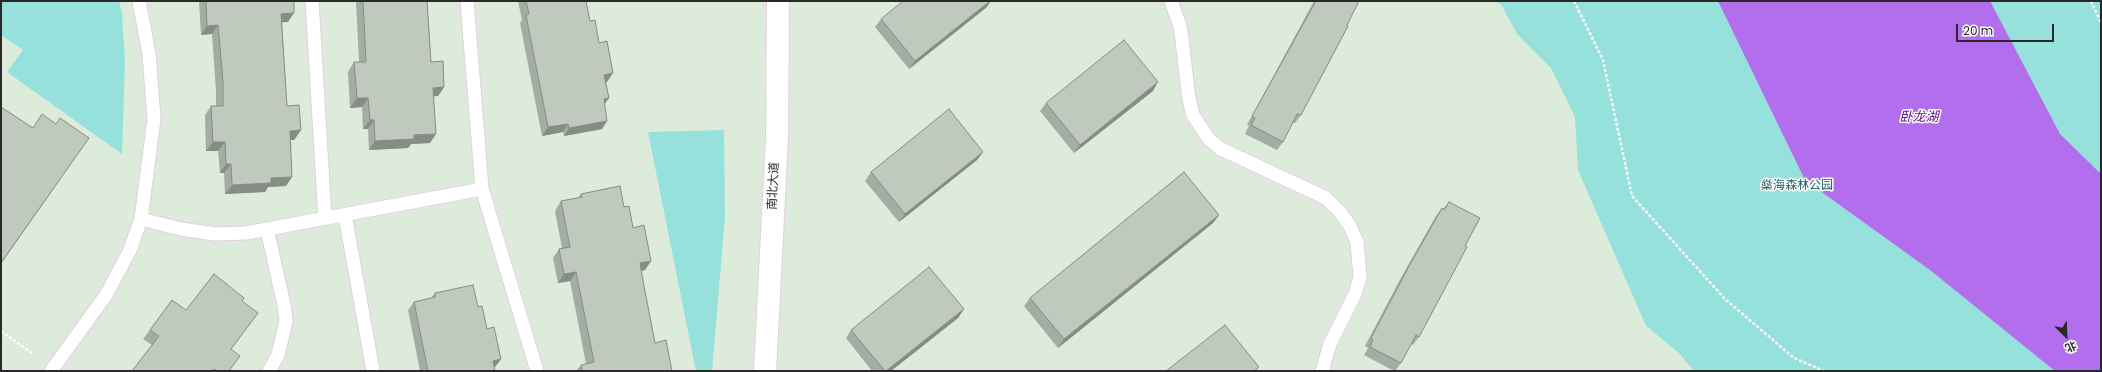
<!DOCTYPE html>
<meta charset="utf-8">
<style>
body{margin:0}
#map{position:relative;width:2102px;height:372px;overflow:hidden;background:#ddebda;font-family:Poppins,"Noto Sans SC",sans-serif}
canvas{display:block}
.frame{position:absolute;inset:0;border:2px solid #292929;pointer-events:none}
.north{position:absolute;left:2046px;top:316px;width:40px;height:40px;-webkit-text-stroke:3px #fff;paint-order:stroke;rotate:156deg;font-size:11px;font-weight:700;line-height:16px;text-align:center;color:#292929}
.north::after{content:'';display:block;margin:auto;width:14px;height:18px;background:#292929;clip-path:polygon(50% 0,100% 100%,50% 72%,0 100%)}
.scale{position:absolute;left:1956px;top:24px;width:98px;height:18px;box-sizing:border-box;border:2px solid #292929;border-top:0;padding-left:5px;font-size:12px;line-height:14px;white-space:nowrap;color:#292929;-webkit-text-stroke:3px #fff;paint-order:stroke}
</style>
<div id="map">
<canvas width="2102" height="372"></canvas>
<div class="frame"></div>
<div class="north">北</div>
<div class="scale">20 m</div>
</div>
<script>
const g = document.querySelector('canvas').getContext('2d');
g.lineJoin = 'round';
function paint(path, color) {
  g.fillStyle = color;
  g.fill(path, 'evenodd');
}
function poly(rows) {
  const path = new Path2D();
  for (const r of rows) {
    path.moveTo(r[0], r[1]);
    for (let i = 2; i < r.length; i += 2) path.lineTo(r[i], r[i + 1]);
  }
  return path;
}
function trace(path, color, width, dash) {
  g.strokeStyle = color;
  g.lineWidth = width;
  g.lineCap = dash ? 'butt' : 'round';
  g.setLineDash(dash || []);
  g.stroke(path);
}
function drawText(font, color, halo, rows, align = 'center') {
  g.font = font + ' Poppins,"Noto Sans SC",sans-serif';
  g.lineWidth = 3;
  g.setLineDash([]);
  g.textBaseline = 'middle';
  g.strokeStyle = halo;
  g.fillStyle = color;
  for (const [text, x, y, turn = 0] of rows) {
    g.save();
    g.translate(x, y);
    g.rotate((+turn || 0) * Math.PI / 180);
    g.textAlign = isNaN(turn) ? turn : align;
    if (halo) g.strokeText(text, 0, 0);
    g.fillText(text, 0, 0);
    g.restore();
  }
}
const green = poly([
 [1,1,119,1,122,14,125,61,122,154,7,72,23,50,1,35],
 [1493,1,2101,1,2101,371,1694,371,1679,353,1646,326,1578,170,1575,117,1551,68,1517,34,1501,4],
 [724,130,725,217,712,371,696,371,648,132]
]);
const water = poly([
 [1718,1,1990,1,2060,134,2101,174,2101,371,2055,371,1930,270,1805,180]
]);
const path = poly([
 [1574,1,1603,60,1632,196,1725,299,1794,358,1824,371],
 [2091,1,2101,23],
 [1,331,33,354]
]);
const service = poly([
 [312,1,325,218],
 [467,1,482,189,537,371],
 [1171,1,1180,26,1182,40,1189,99,1193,115,1208,138,1219,148,1234,155,1326,198,1340,212,1350,226,1357,242,1360,277,1355,294,1330,344,1322,371],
 [345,215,373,371],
 [141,219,181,229,215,234,246,233,482,189],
 [267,229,284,305,286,321,278,355,269,371],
 [51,371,106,295,130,250,141,219,154,119,149,54,139,1]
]);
const tertiary = poly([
 [765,371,777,138,778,1]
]);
const wall = poly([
 [199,1,294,1,288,22,282,22,287,106,301,130,294,140,290,140,286,186,268,187,265,192,225,194,224,173,220,173,218,151,206,151,205,115,211,106,216,106,216,91,212,34,201,35],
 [356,1,427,1,431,62,444,87,438,96,433,96,430,143,411,144,408,148,369,150,368,129,363,129,362,107,350,108,348,72,354,62,359,62],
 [518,1,586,1,590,21,607,82,606,82,609,98,604,104,607,121,602,129,564,136,563,132,542,136,520,23,522,20],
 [1314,1,1359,1,1301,115,1295,123,1293,123,1283,142,1277,150,1245,134,1249,126,1247,125],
 [987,7,909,69,875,27,881,19],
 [1153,91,1074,153,1040,111,1046,103],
 [1,107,33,128,56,124,89,138,1,264],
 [983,152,977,160,899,222,865,181,871,172],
 [581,194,624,207,633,228,645,270,641,271,655,343,672,371,576,371,581,365,586,364,570,281,558,283,553,258,559,249,562,248,555,211,561,201,578,198],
 [1449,202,1465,246,1419,337,1413,345,1411,344,1401,363,1395,371,1394,371,1364,355,1368,348,1365,346,1403,274,1436,216,1442,208,1443,209],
 [1219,215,1213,223,1058,348,1024,306,1030,298],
 [435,293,478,307,501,359,495,367,494,368,495,371,420,371,408,310,414,302,431,298],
 [242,301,231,349,229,371,132,371,152,345,143,339,150,330,186,310],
 [964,309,958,318,891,371,872,371,846,338,851,330]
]);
const shadedWall = poly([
 [990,1,991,1,987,7,909,69,915,61],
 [294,13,288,22,275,23,281,14],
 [218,25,212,34,201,35,207,26],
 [613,73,607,82,598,83,604,75],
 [1158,82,1153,91,1074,153,1080,145],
 [444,87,438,96,426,97,433,88],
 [357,98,368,98,362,107,350,108],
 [609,98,603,106,604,99],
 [370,120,374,120,368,129,363,129],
 [607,121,602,129,564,136,569,128],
 [568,124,563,132,542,136,548,127],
 [301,130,294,140,283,140,290,131],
 [436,134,430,143,411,144,408,148,369,150,375,141,414,135],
 [213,142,225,142,218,151,206,151],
 [983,152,977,160,899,222,905,214],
 [226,164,231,164,224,173,220,173],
 [292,177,286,186,268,187,265,192,225,194,232,185,271,178],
 [1219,215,1213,223,1058,348,1064,339],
 [651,261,645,270,634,272,640,263],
 [576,272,570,281,558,283,564,274],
 [964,309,958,318,891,371,886,371],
 [501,359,495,367,487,369,493,361]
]);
const building = poly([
 [206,1,294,1,294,13,281,14,287,106,299,105,301,130,290,131,292,177,271,178,271,183,232,185,231,164,226,164,225,142,213,142,211,106,223,106,223,82,218,25,207,26,206,1],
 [363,1,427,1,431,62,443,61,444,87,433,88,436,134,414,135,414,139,375,141,374,120,370,120,368,98,357,98,354,62,366,62,363,1],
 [526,1,586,1,590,21,595,20,599,43,607,41,613,73,604,75,609,98,604,99,607,121,569,128,568,124,548,127,526,15,529,14,526,1],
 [903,1,990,1,915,61,881,19,903,1],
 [1316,1,1359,1,1347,25,1348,26,1301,115,1297,114,1283,142,1251,125,1255,118,1252,116,1316,1],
 [1124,40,1158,82,1080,145,1046,103,1124,40],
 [1,107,33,128,42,114,56,124,60,118,89,138,3,260,1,259,1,107],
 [949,109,983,152,905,214,871,172,949,109],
 [1184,172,1219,215,1064,339,1030,298,1184,172],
 [620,186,624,207,629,206,633,228,644,225,651,261,640,263,644,286,655,343,666,340,672,371,582,371,581,365,594,362,576,272,564,274,559,249,570,247,561,201,582,197,581,194,620,186],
 [1449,202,1480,218,1465,246,1467,247,1419,337,1416,335,1401,363,1370,347,1373,340,1371,338,1409,266,1442,208,1444,210,1449,202],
 [929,267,964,309,886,371,885,371,851,330,929,267],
 [214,274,244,298,242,301,258,313,231,349,240,356,229,371,217,371,214,369,212,371,132,371,159,336,150,330,172,300,186,310,214,274],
 [473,285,478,307,482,306,487,329,494,327,501,359,493,361,495,371,428,371,414,302,435,297,435,293,473,285],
 [1225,325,1259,367,1254,371,1166,371,1225,325]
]);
const streetNames = [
 ["南北大道",774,186,-87]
];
const parkNames = [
 ["燊海森林公园",1797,186]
];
const waterNames = [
 ["卧龙湖",1919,118]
];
paint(green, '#97e1dd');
paint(water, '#b36eed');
trace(service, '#e2d0e0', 15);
trace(tertiary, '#e2d0e0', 24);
trace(path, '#fff', 2.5, [3, 2]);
trace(service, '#fff', 13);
trace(tertiary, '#fff', 22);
paint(wall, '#a4ada3');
paint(shadedWall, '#868d84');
paint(building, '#bfc9bd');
trace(building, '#868d84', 1);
drawText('12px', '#292929', '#fff', streetNames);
drawText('12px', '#1a5f64', '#fff', parkNames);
drawText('italic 13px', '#630f96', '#fff', waterNames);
</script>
